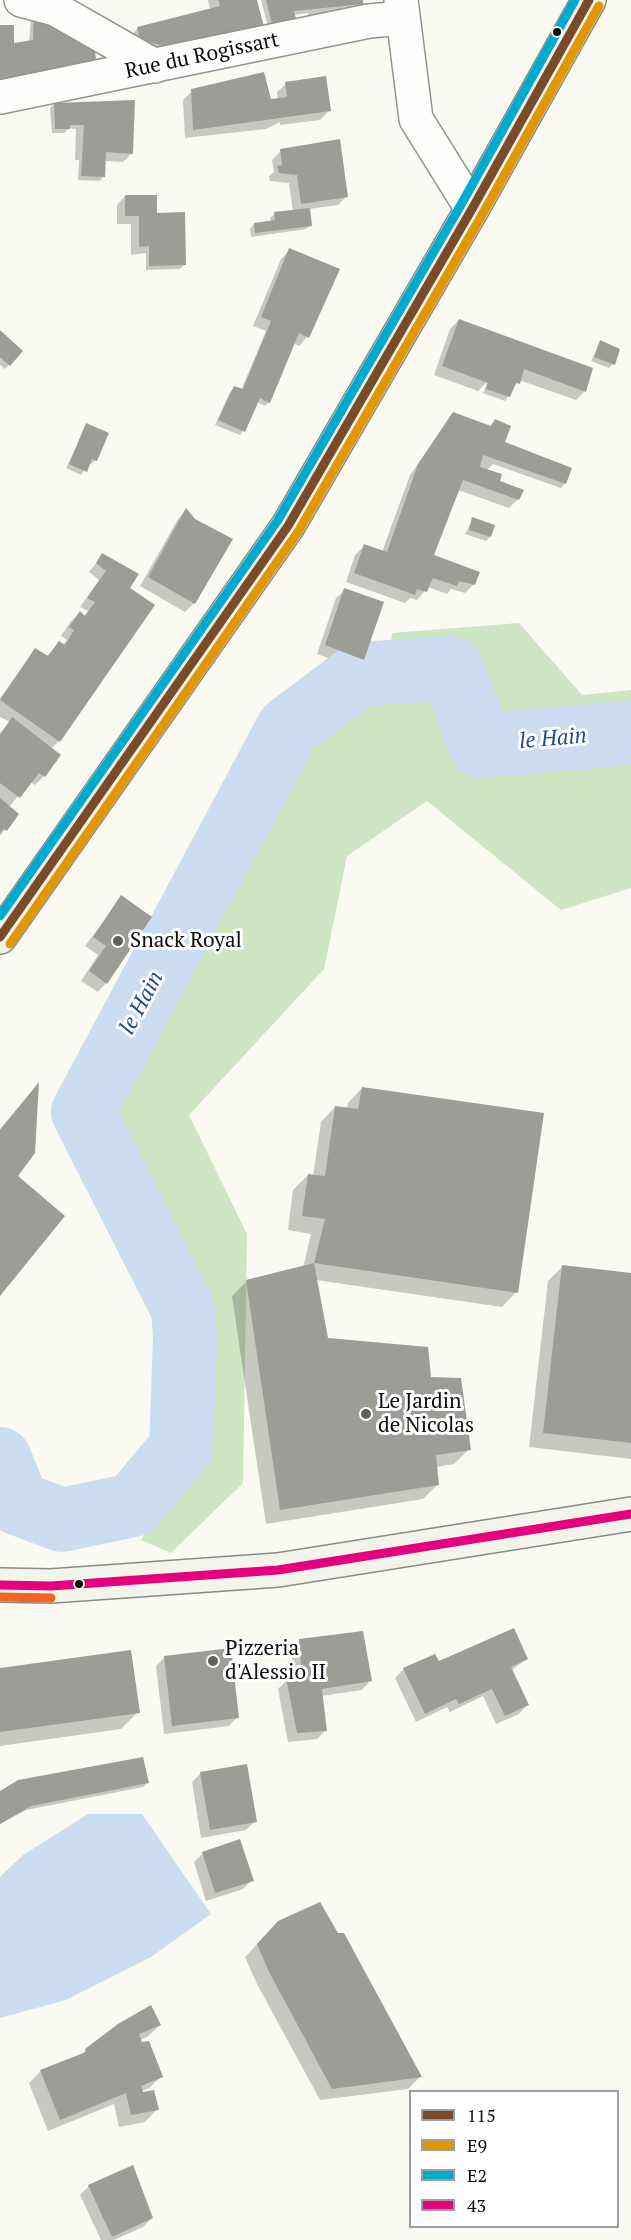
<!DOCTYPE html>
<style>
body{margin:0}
#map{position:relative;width:631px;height:2240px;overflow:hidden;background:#fafaf2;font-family:"PT Serif",serif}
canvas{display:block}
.legend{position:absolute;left:409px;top:2090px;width:210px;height:138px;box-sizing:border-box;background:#fff;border:2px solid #9e9e9e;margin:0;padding:8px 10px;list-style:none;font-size:18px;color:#0d0d0d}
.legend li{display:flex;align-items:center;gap:12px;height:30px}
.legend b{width:30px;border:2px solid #9e9e9e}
</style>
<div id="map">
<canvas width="631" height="2240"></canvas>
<ul class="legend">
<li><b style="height:8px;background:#7a4b2a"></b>115</li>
<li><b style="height:8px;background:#e09701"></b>E9</li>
<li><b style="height:8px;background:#00a9ce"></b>E2</li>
<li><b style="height:8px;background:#e5007d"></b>43</li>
</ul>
</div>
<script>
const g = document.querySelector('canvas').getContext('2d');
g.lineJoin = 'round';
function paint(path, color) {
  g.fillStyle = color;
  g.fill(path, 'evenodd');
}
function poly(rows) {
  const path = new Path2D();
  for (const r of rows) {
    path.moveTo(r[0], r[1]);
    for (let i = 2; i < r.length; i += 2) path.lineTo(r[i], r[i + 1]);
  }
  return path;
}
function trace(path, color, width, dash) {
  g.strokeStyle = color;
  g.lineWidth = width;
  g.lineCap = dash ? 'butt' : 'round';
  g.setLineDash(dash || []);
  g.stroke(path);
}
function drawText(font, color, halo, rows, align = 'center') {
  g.font = font + ' "PT Serif",serif';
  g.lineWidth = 6;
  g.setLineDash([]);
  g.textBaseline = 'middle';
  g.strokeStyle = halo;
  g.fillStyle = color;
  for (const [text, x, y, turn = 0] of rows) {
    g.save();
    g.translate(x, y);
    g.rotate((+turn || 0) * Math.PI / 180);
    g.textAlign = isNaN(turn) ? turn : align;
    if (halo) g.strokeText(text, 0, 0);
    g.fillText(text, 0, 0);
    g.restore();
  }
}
const forest = poly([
 [519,623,582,695,631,690,631,888,561,910,427,801,347,856,324,969,189,1115,247,1234,243,1483,171,1553,141,1540,197,1455,196,1314,92,1143,138,1007,300,757,387,690,392,633]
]);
const water = poly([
 [88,1814,142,1814,211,1914,151,1957,66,2000,0,2018,0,1877,23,1855]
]);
const shadow = poly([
 [208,0,255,0,158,59,136,44,134,32,138,28,210,10],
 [261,0,361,0,362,4,353,13,308,18,308,13,293,15,294,18,290,22,268,27],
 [31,18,88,34,16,87,0,26,12,44,29,42],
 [286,84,329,111,320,120,280,125,280,122,266,129,185,138,183,100,192,91,270,101,278,100,277,92],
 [54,104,132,153,123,162,105,161,104,176,100,181,78,180,79,160,75,160,76,129,69,128,64,133,52,133,50,108],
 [281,151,347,196,338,205,309,209,311,225,306,229,251,237,250,229,254,224,271,222,270,218,275,214,293,212,289,183,270,181,269,176,274,172,272,160],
 [125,196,155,214,184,265,180,269,146,270,146,253,131,255,131,224,117,224,117,205],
 [290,250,307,337,299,346,293,343,269,402,265,406,257,402,240,435,215,425,230,392,234,388,241,390,266,331,253,326,281,259],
 [459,320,591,369,584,392,576,400,519,380,505,401,483,393,488,381,478,391,434,375,450,329],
 [0,332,21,351,5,369,0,365],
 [600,342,613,364,609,368,591,361],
 [454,414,489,427,496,420,503,443,565,483,561,488,493,464,486,471,518,499,509,508,458,490,432,556,474,584,465,593,451,589,447,594,428,587,417,600,410,598,405,603,346,582,355,555,364,546,382,552,410,475],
 [87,425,96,460,91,464,89,463,81,475,66,468],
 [186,510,193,519,194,603,185,612,140,586,178,519],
 [473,519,490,537,486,541,465,534],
 [103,555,128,589,59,741,51,749,44,776,35,785,30,782,9,807,17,814,0,836,0,733,10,722,0,717,0,698,35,650,46,657,59,643,63,645,67,640,61,636,71,621,80,613,84,616,88,611,80,607,99,580,89,572],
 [345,590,363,659,354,667,317,654,336,598],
 [122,897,106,983,98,992,81,981,98,955,85,946],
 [37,1086,16,1176,0,1293,0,1129],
 [362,1088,516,1292,502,1307,316,1280,327,1339,429,1379,469,1449,454,1464,436,1467,438,1484,423,1499,266,1524,232,1296,247,1281,303,1268,311,1234,288,1230,293,1190,308,1175,313,1176,321,1122,335,1107,347,1109,348,1103],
 [563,1266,631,1274,631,1459,529,1447,548,1281],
 [300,1641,370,1681,362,1690,321,1696,326,1730,317,1739,288,1742,278,1689,287,1680,294,1679,291,1649],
 [165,1657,237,1717,229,1726,164,1734,156,1666],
 [526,1659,511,1671,527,1705,519,1714,496,1724,483,1696,450,1712,447,1707,416,1722,395,1678,404,1669,438,1663],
 [0,1670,138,1712,121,1729,0,1746],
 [201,1773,255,1821,246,1830,201,1838,192,1782],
 [147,1783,143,1787,26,1810,0,1824,0,1793],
 [203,1853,252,1880,243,1889,206,1901,194,1862],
 [266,1935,420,2077,408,2089,320,2100,257,1984,245,1957],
 [160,2025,147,2037,140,2040,162,2076,149,2088,140,2092,157,2109,145,2122,119,2127,114,2104,48,2131,29,2083,41,2071,80,2056,86,2050],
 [133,2167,152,2218,143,2227,114,2240,101,2240,80,2195,89,2186]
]);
const river = poly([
 [0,1459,17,1503,62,1520,133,1505,181,1448,185,1339,183,1309,83,1112,288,728,360,674,451,668,481,746,631,733]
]);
const building = poly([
 [218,0,257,0,264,27,166,52,165,46,140,40,137,27,220,6],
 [266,0,363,0,363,4,294,11,296,19,272,24],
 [34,12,94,43,97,68,0,82,0,25,14,25,14,43,33,40],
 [264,72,271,99,287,97,285,82,326,76,331,111,193,130,191,89],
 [135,100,133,154,106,152,105,177,81,176,84,125,70,125,70,129,55,129,54,103],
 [340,139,348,197,301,204,297,175,279,173,277,166,282,165,280,149],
 [125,195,157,195,157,213,185,212,186,265,149,266,149,246,139,247,139,216,125,216],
 [310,208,312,226,255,233,254,223,275,220,274,212],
 [289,248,340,269,309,338,299,333,270,403,260,398,245,432,218,420,234,386,243,389,271,321,261,317],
 [459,319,593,368,586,392,524,369,520,384,516,383,510,397,486,389,488,383,442,366],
 [0,330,23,351,10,366,0,357],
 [600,340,620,349,615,365,594,357],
 [453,412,491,426,495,419,511,426,505,442,572,468,566,484,483,455,480,467,502,474,500,481,524,490,519,500,463,480,434,555,480,572,475,585,459,581,457,586,433,578,427,592,417,589,415,595,354,573,364,544,387,552,418,464],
 [86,423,109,433,97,461,92,459,87,472,69,464],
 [186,508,195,519,233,539,195,604,148,577],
 [472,517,495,525,491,537,469,530],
 [102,553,139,574,130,588,155,605,60,742,0,700,35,648,48,656,59,641,65,645,74,630,69,627,80,611,85,616,95,602,87,598,106,571,96,563],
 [344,588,384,602,364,660,325,645],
 [12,717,61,755,45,777,39,773,20,798,0,783,0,735],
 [0,798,19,814,7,831,4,829,0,833],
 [121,895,152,917,107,984,89,971,106,946,93,937],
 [39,1082,35,1153,18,1176,65,1216,0,1296,0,1130],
 [362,1087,544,1113,518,1293,314,1263,325,1219,302,1216,308,1174,325,1176,335,1106,358,1109],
 [314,1263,328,1338,428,1347,431,1377,461,1378,471,1450,436,1455,439,1485,280,1510,246,1280],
 [562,1265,631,1273,631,1443,543,1433],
 [514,1628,528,1659,511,1667,529,1705,505,1716,492,1689,459,1704,456,1699,425,1714,403,1668,435,1654,439,1661],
 [363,1631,372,1681,322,1689,327,1731,297,1733,286,1678,302,1677,299,1639],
 [231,1648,239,1718,172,1726,164,1656],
 [131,1650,140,1713,0,1732,0,1668],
 [143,1757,149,1783,31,1806,0,1824,0,1791,18,1780],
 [247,1764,257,1822,210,1830,200,1772],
 [240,1839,254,1881,215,1893,202,1852],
 [320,1902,338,1933,344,1933,422,2077,332,2089,269,1972,257,1944,278,1921],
 [151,2005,161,2025,139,2034,142,2042,149,2041,163,2077,141,2086,143,2092,154,2090,159,2110,131,2115,126,2093,60,2120,40,2070,86,2052,85,2049,118,2024],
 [133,2165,153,2218,112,2237,88,2185]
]);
const street = poly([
 [21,0,55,9,155,66],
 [401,0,416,119,472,209],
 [0,97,369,21,403,18]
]);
const secondary = poly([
 [0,937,288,526,472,209,589,0],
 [0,1585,51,1586,278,1570,631,1514]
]);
const bus1 = poly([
 [0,937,288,526,472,209,589,0]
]);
const bus2 = poly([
 [10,944,298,532,482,215,599,6]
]);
const bus3 = poly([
 [0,916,278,520,462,203,575,0]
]);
const bus4 = poly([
 [0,1585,51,1586,278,1570,631,1514]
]);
const bus5 = poly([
 [0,1597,51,1598]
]);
const markers = [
 [557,32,5,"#0d0d0d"],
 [118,941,6,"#60605d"],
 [366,1414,6,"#60605d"],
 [79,1584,5,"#0d0d0d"],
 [213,1661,6,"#60605d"]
];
const streetNames = [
 ["Rue du Rogissart",202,56,-12]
];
const poiNames = [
 ["Snack Royal",130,941],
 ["Le Jardin",378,1402],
 ["de Nicolas",378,1426],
 ["Pizzeria",225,1649],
 ["d'Alessio II",225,1673]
];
const waterNames = [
 ["le Hain",553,739,-5],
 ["le Hain",142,1003,-62]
];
paint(forest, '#cfe5c3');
paint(water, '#ccddf1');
paint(shadow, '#0003');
trace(river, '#ccddf1', 64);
paint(building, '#9d9c97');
trace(street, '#949490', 36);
trace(secondary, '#8a8a87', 36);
trace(street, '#fefefd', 33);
trace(secondary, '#f3f4ea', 33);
trace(bus1, '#7a4b2a', 9);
trace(bus2, '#e09701', 9);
trace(bus3, '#00a9ce', 9);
trace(bus4, '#e5007d', 9);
trace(bus5, '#f26522', 9);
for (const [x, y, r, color] of markers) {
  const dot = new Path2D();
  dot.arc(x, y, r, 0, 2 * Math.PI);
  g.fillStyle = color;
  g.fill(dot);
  trace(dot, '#fff', 2);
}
drawText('21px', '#0d0d0d', '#fff', streetNames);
drawText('21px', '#0d0d0d', '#fff', poiNames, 'left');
drawText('italic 22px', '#234d91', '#fff', waterNames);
</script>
